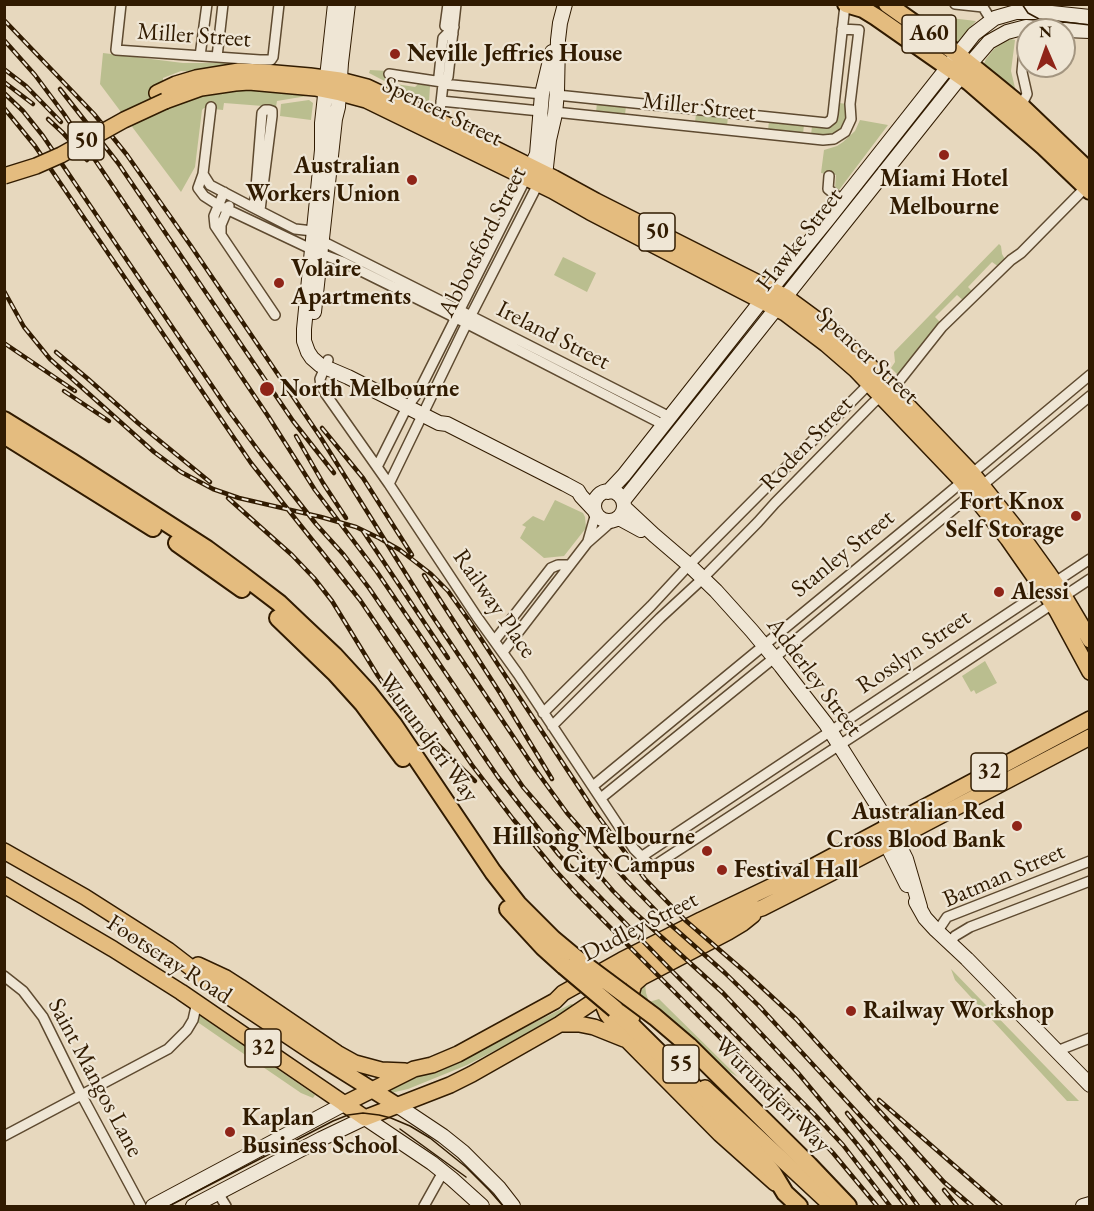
<!DOCTYPE html>
<style>
body{margin:0}
#map{position:relative;width:1094px;height:1211px;overflow:hidden;background:#e7d8be;font-family:"EB Garamond",serif}
canvas{display:block}
.frame{position:absolute;inset:0;border:6px solid #311b01;pointer-events:none}
.north{position:absolute;left:1016px;top:18px;width:60px;height:60px;box-sizing:border-box;background:#efe6d5;border:2px solid #a39580;border-radius:50%;rotate:358deg;font-size:16px;font-weight:700;line-height:24px;text-align:center;color:#311b01}
.north::after{content:'';display:block;margin:auto;width:21px;height:27px;background:#8f2418;clip-path:polygon(50% 0,100% 100%,50% 72%,0 100%)}
</style>
<div id="map">
<canvas width="1094" height="1211"></canvas>
<div class="frame"></div>
<div class="north">N</div>
</div>
<script>
const g = document.querySelector('canvas').getContext('2d');
g.lineJoin = 'round';
function paint(path, color) {
  g.fillStyle = color;
  g.fill(path, 'evenodd');
}
function poly(rows) {
  const path = new Path2D();
  for (const r of rows) {
    if (r.length === 3) {
      path.moveTo(r[0] + r[2], r[1]);
      path.arc(r[0], r[1], r[2], 0, 2 * Math.PI);
      continue;
    }
    path.moveTo(r[0], r[1]);
    for (let i = 2; i < r.length; i += 2) path.lineTo(r[i], r[i + 1]);
  }
  return path;
}
function trace(path, color, width, dash) {
  g.strokeStyle = color;
  g.lineWidth = width;
  g.lineCap = dash ? 'butt' : 'round';
  g.setLineDash(dash || []);
  g.stroke(path);
}
function drawText(font, color, halo, rows, align = 'center') {
  g.font = font + ' "EB Garamond",serif';
  g.lineWidth = 4.5;
  g.setLineDash([]);
  g.textBaseline = 'middle';
  g.strokeStyle = halo;
  g.fillStyle = color;
  for (const [text, x, y, turn = 0] of rows) {
    g.save();
    g.translate(x, y);
    g.rotate((+turn || 0) * Math.PI / 180);
    g.textAlign = isNaN(turn) ? turn : align;
    if (halo) g.strokeText(text, 0, 0);
    g.fillText(text, 0, 0);
    g.restore();
  }
}
const green = poly([
 [916,14,976,21,957,43],
 [1011,39,1015,40,1011,71,1016,92,983,66,986,59,994,49,1004,42],
 [103,53,183,63,241,63,241,66,197,72,181,71,163,78,163,81,154,86,177,104,208,94,226,90,257,89,313,95,277,101,276,107,224,103,223,110,204,108,202,110,195,167,181,192,100,84],
 [370,70,388,71,388,79,396,84,415,87,418,84,430,86,429,102,427,103,369,73],
 [309,100,313,103,311,120,280,116,281,104],
 [597,103,626,106,625,115,596,112],
 [839,103,847,104,845,122,842,128,830,136,811,135,812,126,828,127,833,124,837,119],
 [696,114,728,117,727,126,695,122],
 [860,120,888,125,839,190,835,188,836,175,821,173,824,150,837,146,843,142,855,131],
 [769,121,804,125,803,134,768,130],
 [999,244,1001,246,1002,254,1006,261,999,267,992,262,968,287,974,293,965,302,957,295,935,317,942,324,926,339,922,348,898,375,891,368,895,362,894,352],
 [563,257,596,273,587,292,554,275],
 [555,500,583,513,585,517,586,528,564,556,544,558,520,538,526,527,522,525,533,516,544,521],
 [985,661,997,683,976,694,974,690,971,692,962,676],
 [951,969,1079,1101,1067,1101,955,980],
 [645,984,646,993,649,1002,659,999,738,1077,655,1027,637,998],
 [571,1004,576,1005,546,1026,527,1034,467,1065,408,1089,391,1093,388,1091,391,1086,405,1078,439,1071],
 [199,1015,315,1095,313,1098,301,1093,222,1039,196,1021]
]);
const street = poly([
 [121,4,116,50,260,60,271,60,273,57,279,4],
 [448,4,445,26,454,27],
 [955,4,983,7,991,20],
 [200,56,207,4],
 [217,57,223,4],
 [389,74,442,82],
 [442,82,448,77,456,4],
 [443,84,542,94],
 [557,95,827,123,832,119,833,114,845,5],
 [441,101,540,111],
 [1021,106,1027,94,1022,72,1026,27],
 [211,107,203,174,198,188,204,196,218,205,311,249],
 [555,112,823,140,834,139,845,132,851,119,850,104,859,30,842,29],
 [439,121,443,84,439,76,443,38,447,34,453,34],
 [203,174,210,185,252,207,295,229,313,231],
 [829,176,828,189,843,201],
 [224,192,214,216,215,226,275,315],
 [252,207,255,200,262,113,265,110,269,110,272,111,272,116,260,210],
 [221,235,221,225,229,206],
 [322,241,481,321,670,417],
 [321,254,343,262,456,318,664,425],
 [328,360,320,379,321,385,325,393,389,484,477,617,518,674,634,849,651,866,654,866,861,731,1090,579],
 [377,467,407,407,419,391,526,178],
 [389,484,463,331,538,184],
 [588,541,596,513],
 [495,640,551,568,558,565,570,565],
 [503,652,587,543,612,521],
 [543,713,651,606,689,565,871,382],
 [552,726,660,618,698,583,758,522,775,503,873,403,900,380,942,327,1011,260,1021,253,1086,187],
 [593,786,926,512,1090,375],
 [601,798,774,658,1090,396],
 [641,857,1090,559],
 [937,932,947,917,1090,861],
 [950,943,955,936,970,927,1090,881],
 [4,976,23,991,43,1017,82,1096,141,1206],
 [1057,1051,1090,1038],
 [4,1136,168,1049,187,1030,193,1020,197,1002],
 [218,1193,226,1206],
 [424,1206,443,1172]
]);
const secondary = poly([
 [335,4,322,123,322,150,304,329,304,341,308,352,312,358,320,365,348,377,439,423,447,424,565,484,578,491,581,496,595,511],
 [1064,30,1090,31],
 [970,64,989,42,1007,32,1026,27,1062,30],
 [527,176,537,154,542,94,552,52],
 [539,182,546,167,549,140,555,114,557,92,558,40,560,23,565,4],
 [314,312,335,119,338,107,341,63,348,4],
 [609,506,15],
 [608,492,624,475,762,300,828,219,974,34,995,18,1016,12,1042,12,1090,17],
 [623,501,961,76],
 [624,507,654,535,689,565,716,591,752,631,781,666,826,724,884,816,896,839,906,859,920,907],
 [619,518,641,530],
 [882,835,907,885],
 [916,902,925,918,936,930,967,959,1090,1085],
 [398,1106,443,1136,463,1152,499,1188,513,1206],
 [153,1206,344,1104],
 [193,1206,321,1139,365,1118,432,1163,452,1179,482,1206],
 [1083,1206,1090,1204]
]);
const primary = poly([
 [157,93,176,84,196,78,239,71,264,72,310,76,340,80,367,87,439,121,554,178,596,201,786,297,835,333,866,362,972,473,1018,531,1049,574,1064,596,1090,640],
 [165,101,201,88,235,83,249,82,315,88,340,93,366,100,553,191,590,212,785,313,826,344,856,370,962,481,1008,539,1038,582,1057,611,1090,672],
 [4,851,85,897,168,950,225,994,315,1054,398,1106],
 [4,885,113,949,181,992,365,1118,450,1085,472,1074,560,1024,600,997,617,980,631,971,702,931,732,917,762,908,831,873,1090,737],
 [198,965,226,978,240,987,337,1053,355,1063,381,1070,405,1071],
 [600,993,600,997,607,1014,627,1040,720,1134,775,1183],
 [632,1017,630,1001,632,991,634,984,642,977,728,932,743,923,753,915],
 [560,1024,579,1024,594,1027,624,1039],
 [705,1088,832,1206],
 [344,1104,414,1069,432,1065,458,1054,555,1001,563,993,622,960,701,920,812,867,1090,719]
]);
const highway = poly([
 [846,4,863,9,876,17,969,82,1044,147,1090,191],
 [887,4,952,50,993,83,1021,106,1090,172],
 [4,420,72,462,207,549,241,574,279,603,300,623,334,655,368,692,394,725,493,872,518,904,553,939,577,959],
 [4,435,153,528],
 [177,543,242,589],
 [278,618,335,673,363,704,403,758],
 [508,909,543,947,564,966],
 [615,1009,708,1101,764,1162,773,1173,785,1193,799,1206],
 [689,1046,809,1165,848,1206]
]);
const tram = poly([
 [1022,4,1028,13,1039,19,1090,25],
 [400,1129,466,1177],
 [169,1206,333,1121,348,1115,363,1113,379,1115,391,1118,410,1126,430,1138,466,1167,489,1190,503,1206]
]);
const rail = poly([
 [4,20,94,114,127,155,191,246,321,438,431,614,535,769,567,813,627,881,663,918,725,973,759,1006,901,1160,939,1206],
 [4,40,35,75,64,114,268,416,315,490,377,572,523,787,613,891,632,910,723,993,798,1073,857,1144,906,1206],
 [4,69,26,86,61,122],
 [4,82,33,104],
 [60,89,118,163,293,421,334,473],
 [4,93,23,111,43,136,229,411,261,454,316,524,344,555,369,588,498,777,559,855,671,970,816,1116,843,1145,890,1206],
 [4,108,35,146,251,463,360,600,472,765,513,819,555,870,576,893,806,1124,833,1153,877,1206],
 [48,119,63,133,87,160],
 [4,291,24,327,50,359,154,452,181,472,213,489,239,498,321,517,356,527,379,538,400,550,431,574,448,591,468,619,595,812,645,879,685,920,744,971,796,1019,944,1182,972,1206],
 [4,343,75,391],
 [56,352,87,378,138,423,210,482],
 [64,391,109,421],
 [322,428,363,478,412,555],
 [296,436,323,483,346,518],
 [228,498,292,555,314,578,332,601,378,676,392,696,419,726,475,781],
 [363,531,448,658],
 [424,575,500,693,552,779],
 [879,1100,1001,1206],
 [847,1113,873,1145,918,1206],
 [944,1190,957,1206]
]);
const primaryBridge = poly([
 [4,176,36,166,61,155,124,120,165,101]
]);
const highwayBridge = poly([
 [577,959,655,1017,689,1046],
 [564,966,615,1009]
]);
const markers = [
 [395,54,6,"#8f2418"],
 [944,155,6,"#8f2418"],
 [412,180,6,"#8f2418"],
 [279,283,6,"#8f2418"],
 [267,389,8,"#8f2418"],
 [1076,516,6,"#8f2418"],
 [999,592,6,"#8f2418"],
 [1017,826,6,"#8f2418"],
 [707,851,6,"#8f2418"],
 [722,870,6,"#8f2418"],
 [851,1011,6,"#8f2418"],
 [230,1132,6,"#8f2418"]
];
const shields = [
 [929,34,54],
 [86,141,36],
 [657,232,36],
 [989,772,36],
 [263,1048,36],
 [681,1064,36]
];
const shieldNames = [
 ["A60",929,34],
 ["50",86,141],
 ["50",657,232],
 ["32",989,772],
 ["32",263,1048],
 ["55",681,1064]
];
const streetNames = [
 ["Miller Street",194,36,4],
 ["Miller Street",699,107,6],
 ["Spencer Street",442,112,26],
 ["Hawke Street",800,240,-52],
 ["Abbotsford Street",483,242,-63],
 ["Ireland Street",553,336,27],
 ["Spencer Street",867,356,43],
 ["Roden Street",807,444,-46],
 ["Stanley Street",843,554,-39],
 ["Railway Place",494,604,55],
 ["Rosslyn Street",914,652,-34],
 ["Adderley Street",814,677,53],
 ["Wurundjeri Way",428,738,54],
 ["Batman Street",1004,876,-23],
 ["Dudley Street",640,927,-27],
 ["Footscray Road",169,960,33],
 ["Saint Mangos Lane",95,1078,62],
 ["Wurundjeri Way",772,1095,45]
];
const poiNames = [
 ["Neville Jeffries House",407,54],
 ["Australian",400,166,"right"],
 ["Workers Union",400,194,"right"],
 ["Miami Hotel",944,179,"center"],
 ["Melbourne",944,207,"center"],
 ["Volaire",291,269],
 ["Apartments",291,297],
 ["North Melbourne",280,389],
 ["Fort Knox",1064,502,"right"],
 ["Self Storage",1064,530,"right"],
 ["Alessi",1011,592],
 ["Australian Red",1005,812,"right"],
 ["Cross Blood Bank",1005,840,"right"],
 ["Hillsong Melbourne",695,837,"right"],
 ["City Campus",695,865,"right"],
 ["Festival Hall",734,870],
 ["Railway Workshop",863,1011],
 ["Kaplan",242,1118],
 ["Business School",242,1146]
];
paint(green, '#babe8f');
trace(street, '#5e4a30', 12);
trace(secondary, '#311b01', 16);
trace(primary, '#311b01', 18);
trace(highway, '#311b01', 20);
trace(street, '#efe6d5', 9);
trace(secondary, '#efe6d5', 14);
trace(primary, '#e4bc7f', 15);
trace(highway, '#e4bc7f', 16);
trace(tram, '#311b01', 1.5);
trace(rail, '#311b01', 4.5);
trace(rail, '#efe6d5', 2, [7]);
trace(primaryBridge, '#311b01', 18, []);
trace(highwayBridge, '#311b01', 20, []);
trace(primaryBridge, '#e4bc7f', 15);
trace(highwayBridge, '#e4bc7f', 16);
for (const [x, y, r, color] of markers) {
  const dot = new Path2D();
  dot.arc(x, y, r, 0, 2 * Math.PI);
  g.fillStyle = color;
  g.fill(dot);
  trace(dot, '#efe6d5', 2);
}
for (const [x, y, w] of shields) {
  const box = new Path2D();
  box.roundRect(x - w / 2, y - 19, w, 38, 4.5);
  g.fillStyle = '#efe6d5';
  g.fill(box);
  trace(box, '#311b01', 1.5);
}
drawText('bold 22px', '#311b01', null, shieldNames);
drawText('24px', '#311b01', '#efe6d5', streetNames);
drawText('bold 24px', '#311b01', '#efe6d5', poiNames, 'left');
</script>
